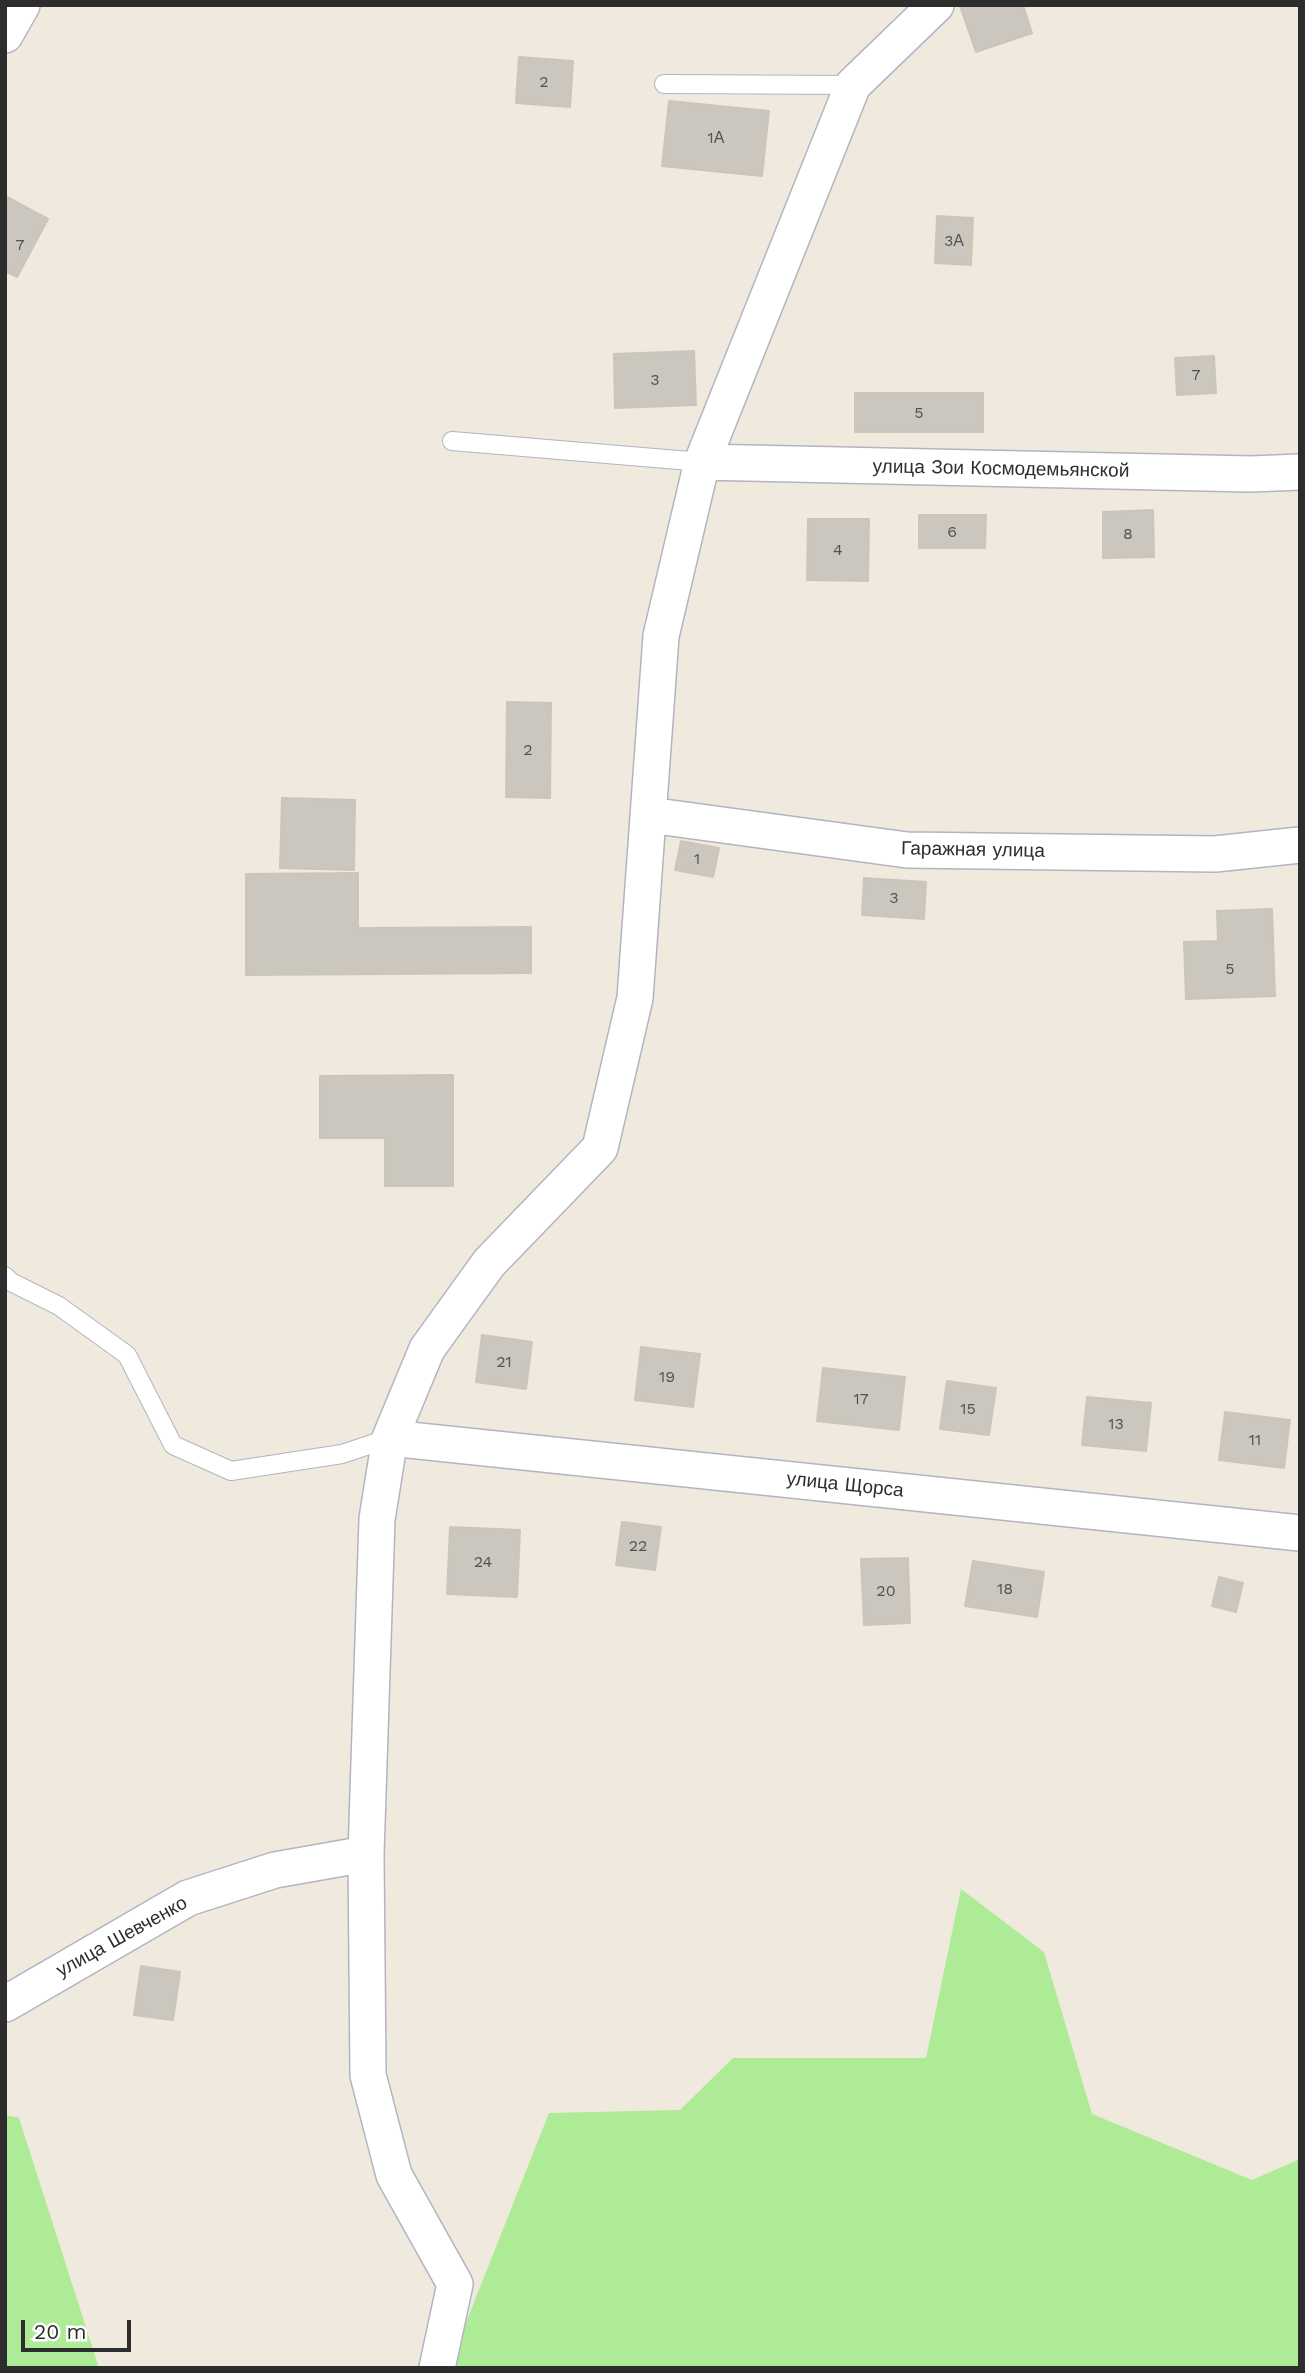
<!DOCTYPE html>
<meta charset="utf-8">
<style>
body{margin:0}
#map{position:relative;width:1305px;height:2373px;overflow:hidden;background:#f0e9de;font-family:"Work Sans",sans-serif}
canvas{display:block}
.frame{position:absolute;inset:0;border:7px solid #2d2d2d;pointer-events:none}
.scale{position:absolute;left:21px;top:2320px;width:110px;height:32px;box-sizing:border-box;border:4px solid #2d2d2d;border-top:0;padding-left:9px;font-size:21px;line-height:24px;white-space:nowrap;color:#2d2d2d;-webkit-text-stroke:5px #fff;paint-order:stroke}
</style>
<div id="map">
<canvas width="1305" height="2373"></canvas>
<div class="frame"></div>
<div class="scale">20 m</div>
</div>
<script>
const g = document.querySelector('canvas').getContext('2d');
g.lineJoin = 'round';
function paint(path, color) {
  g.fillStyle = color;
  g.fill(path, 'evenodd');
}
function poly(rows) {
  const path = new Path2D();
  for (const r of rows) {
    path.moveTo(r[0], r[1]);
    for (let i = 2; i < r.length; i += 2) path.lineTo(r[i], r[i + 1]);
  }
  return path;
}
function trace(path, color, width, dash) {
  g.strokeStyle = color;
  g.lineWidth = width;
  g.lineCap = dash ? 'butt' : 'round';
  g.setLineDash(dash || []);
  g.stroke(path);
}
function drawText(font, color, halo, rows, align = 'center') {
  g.font = font + ' "Work Sans",sans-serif';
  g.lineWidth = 5;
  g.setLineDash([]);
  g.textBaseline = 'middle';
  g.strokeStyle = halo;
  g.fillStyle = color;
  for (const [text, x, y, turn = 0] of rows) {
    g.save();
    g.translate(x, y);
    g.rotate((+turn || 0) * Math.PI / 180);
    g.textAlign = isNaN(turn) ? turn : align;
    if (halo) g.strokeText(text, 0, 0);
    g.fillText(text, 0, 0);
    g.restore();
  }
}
const green = poly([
 [961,1889,1044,1952,1092,2114,1252,2180,1300,2159,1300,2368,448,2368,549,2113,680,2110,733,2058,926,2058],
 [5,2115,19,2118,99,2368,5,2368]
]);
const building = poly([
 [1023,5,1032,33,976,52,960,6,1023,5],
 [519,57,573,61,570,107,516,103,519,57],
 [669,101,769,111,762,176,662,166,669,101],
 [5,196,48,219,17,277,5,271,5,196],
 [937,216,973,218,971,265,935,263,937,216],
 [694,351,696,405,615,408,614,354,694,351],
 [1214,356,1216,393,1177,395,1175,358,1214,356],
 [855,393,983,393,983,432,855,432,855,393],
 [1153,510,1154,557,1103,558,1103,512,1153,510],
 [919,515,986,515,985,548,919,548,919,515],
 [808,519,869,519,868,581,807,580,808,519],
 [507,702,551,703,550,798,506,797,507,702],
 [282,798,355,800,354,870,280,868,282,798],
 [681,841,719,848,713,877,675,870,681,841],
 [358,873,358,928,531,927,531,973,246,975,246,874,358,873],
 [864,878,926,882,924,919,862,915,864,878],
 [1272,909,1275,996,1186,999,1184,942,1218,941,1217,911,1272,909],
 [453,1075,453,1186,385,1186,385,1138,320,1138,320,1076,453,1075],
 [482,1335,532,1342,526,1389,476,1382,482,1335],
 [641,1347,700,1354,693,1407,635,1400,641,1347],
 [823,1368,905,1377,899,1430,817,1421,823,1368],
 [947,1381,996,1388,989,1435,940,1429,947,1381],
 [1087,1397,1151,1403,1146,1451,1082,1445,1087,1397],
 [1225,1412,1290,1420,1284,1468,1219,1460,1225,1412],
 [622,1522,661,1527,655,1570,616,1565,622,1522],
 [450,1527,520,1530,517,1597,447,1594,450,1527],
 [908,1558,910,1623,864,1625,861,1559,908,1558],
 [973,1561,1044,1572,1037,1617,965,1606,973,1561],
 [1219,1577,1243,1583,1236,1612,1212,1606,1219,1577],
 [141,1966,180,1972,173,2020,134,2015,141,1966]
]);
const lane = poly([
 [664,84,853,85],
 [452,441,702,462],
 [5,1276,11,1282,59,1306,127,1355,173,1445,231,1471,342,1454,390,1438]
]);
const street = poly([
 [5,35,22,5],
 [702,462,1251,474,1300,472],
 [649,815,907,850,1215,854,1300,845],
 [390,1438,1300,1533],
 [5,2004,188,1898,275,1870,366,1854],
 [437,2368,455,2284,394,2175,368,2075,366,1854,377,1519,390,1438,427,1349,489,1263,600,1148,635,998,661,636,702,462,853,85,936,5]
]);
const numberNames = [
 ["2",544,82],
 ["1А",716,138],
 ["3А",954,241],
 ["7",20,245],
 ["7",1196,375],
 ["3",655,380],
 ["5",919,413],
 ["6",952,532],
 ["8",1128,534],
 ["4",838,550],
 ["2",528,750],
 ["1",697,859],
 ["3",894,898],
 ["5",1230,969],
 ["21",504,1362],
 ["19",667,1377],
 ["17",861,1399],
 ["15",968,1409],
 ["13",1116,1424],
 ["11",1255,1440],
 ["22",638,1546],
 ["24",483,1562],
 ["18",1005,1589],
 ["20",886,1591]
];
const streetNames = [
 ["улица Зои Космодемьянской",1001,469,1],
 ["Гаражная улица",973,850,1],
 ["улица Щорса",845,1485,6],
 ["улица Шевченко",122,1937,-29]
];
paint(green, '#aeeb96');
paint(building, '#cbc6be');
trace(building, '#ccc6b7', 2);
trace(lane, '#b2b4c2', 20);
trace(street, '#b2b4c2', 38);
trace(lane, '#fff', 18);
trace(street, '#fff', 35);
drawText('16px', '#545351', null, numberNames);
drawText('19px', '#2d2d2d', '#fff', streetNames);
</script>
